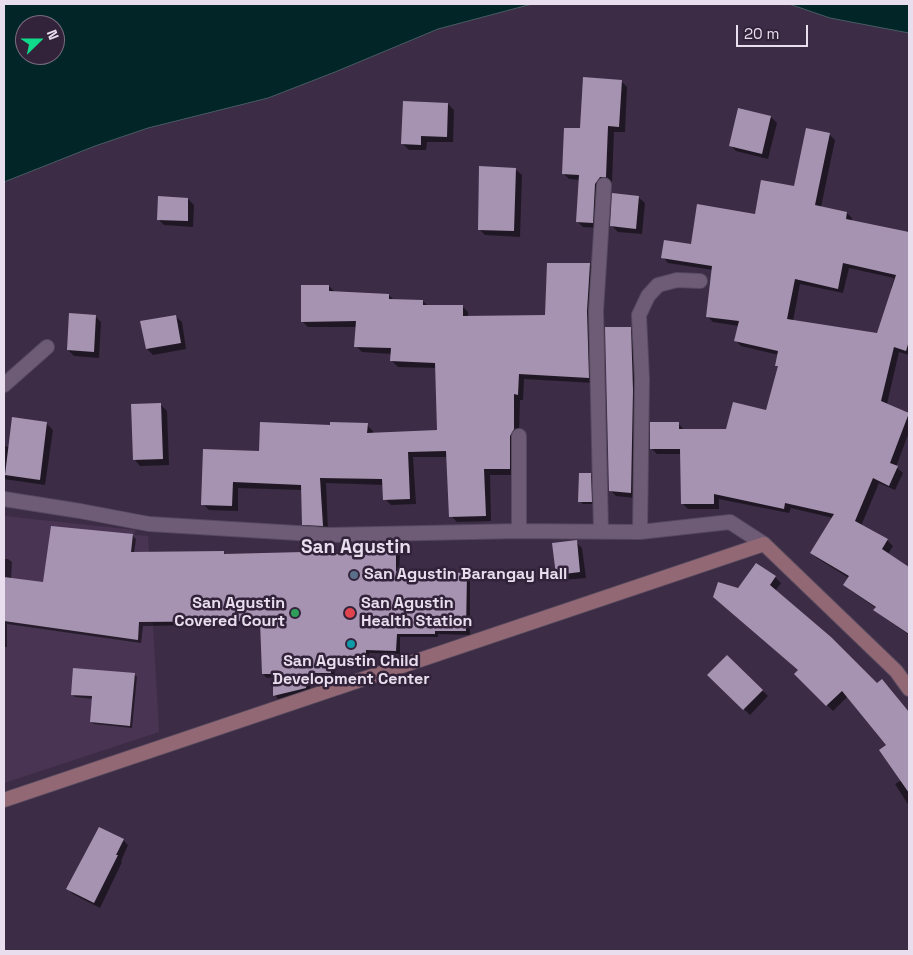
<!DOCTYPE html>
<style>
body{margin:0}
#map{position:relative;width:913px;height:955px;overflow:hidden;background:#3c2c45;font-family:"Space Grotesk",sans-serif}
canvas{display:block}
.frame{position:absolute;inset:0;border:5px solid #e8deee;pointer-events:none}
.north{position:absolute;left:15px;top:15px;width:50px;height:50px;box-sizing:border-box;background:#32223a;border:1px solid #7b6d82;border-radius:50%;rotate:68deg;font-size:14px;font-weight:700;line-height:20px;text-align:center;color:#e8deee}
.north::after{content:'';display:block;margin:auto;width:18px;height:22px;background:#0fd98a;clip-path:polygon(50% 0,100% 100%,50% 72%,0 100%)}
.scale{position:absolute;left:736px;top:25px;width:72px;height:22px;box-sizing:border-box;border:2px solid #e8deee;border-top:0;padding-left:6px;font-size:15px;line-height:18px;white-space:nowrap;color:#e8deee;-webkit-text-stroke:4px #32223a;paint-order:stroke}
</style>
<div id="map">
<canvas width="913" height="955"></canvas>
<div class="frame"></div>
<div class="north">N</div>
<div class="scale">20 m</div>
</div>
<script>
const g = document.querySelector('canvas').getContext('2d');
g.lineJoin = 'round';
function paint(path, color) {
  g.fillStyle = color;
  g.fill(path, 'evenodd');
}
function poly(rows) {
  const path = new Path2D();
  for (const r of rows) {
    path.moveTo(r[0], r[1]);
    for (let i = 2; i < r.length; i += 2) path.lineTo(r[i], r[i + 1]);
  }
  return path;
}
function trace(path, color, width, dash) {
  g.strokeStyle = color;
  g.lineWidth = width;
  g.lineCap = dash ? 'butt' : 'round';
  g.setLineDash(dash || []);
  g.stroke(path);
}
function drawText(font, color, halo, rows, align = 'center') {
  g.font = font + ' "Space Grotesk",sans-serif';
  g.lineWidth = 5;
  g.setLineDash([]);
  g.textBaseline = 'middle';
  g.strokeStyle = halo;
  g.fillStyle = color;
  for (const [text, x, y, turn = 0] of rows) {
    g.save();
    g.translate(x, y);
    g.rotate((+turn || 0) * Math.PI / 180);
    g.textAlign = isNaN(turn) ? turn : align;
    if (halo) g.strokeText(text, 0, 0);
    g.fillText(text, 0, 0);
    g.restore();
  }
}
const built = poly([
 [4,516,135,530,134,535,148,536,159,732,4,783]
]);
const water = poly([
 [4,4,532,4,438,29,335,72,268,98,148,128,95,146,4,182,4,4],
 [25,25,55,25,55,55,25,55,25,25],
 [789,4,909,4,909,33,830,18,789,4]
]);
const shadow = poly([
 [621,81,627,87,625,132,614,132,612,182,606,183,599,228,583,227,577,221,580,180,569,179,563,173,581,130],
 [448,104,454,110,453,142,427,142,426,150,409,150,402,143],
 [771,117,777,123,768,159,736,151,730,145],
 [829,134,835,140,821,207,847,213,852,218,852,221,907,233,909,224,909,355,899,352,887,404,909,414,909,432,896,467,903,473,895,490,879,483,861,526,887,540,893,546,888,554,904,574,909,577,909,635,881,615,875,610,876,608,850,590,845,585,849,578,817,558,812,553,833,518,791,508,789,513,719,499,719,509,688,509,682,503,682,454,657,454,651,448,678,423,684,430,727,430,767,412,779,368,777,365,779,355,741,346,736,341,739,326,713,322,707,316,713,270,668,263,663,257,692,246,756,215,795,188],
 [849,268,894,278,891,289,893,291,878,335,793,321,800,284,843,293],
 [515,169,522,175,520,237,485,235,479,229],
 [638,197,645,203,642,234,618,232,611,225],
 [188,199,194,205,193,227,164,225,158,219],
 [590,265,596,271,594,383,524,379,523,400,520,400,519,436,516,475,490,475,491,521,457,522,451,516,448,457,413,457,416,504,391,505,385,499,384,485,326,483,328,531,310,530,304,524,302,490,238,488,238,511,209,510,203,504,260,452,331,426,367,425,373,431,373,434,438,431,437,368,398,367,392,361,392,354,362,352,356,346,356,327,308,327,302,321,329,286,335,292,389,295,394,300,423,301,428,306,462,306,468,312,468,317,547,316],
 [95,316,101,322,99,358,74,356,68,350],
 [175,316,182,322,186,349,153,355,147,349],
 [630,329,636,334,636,498,616,496,610,490],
 [161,405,167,411,169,465,140,466,134,459],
 [46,423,53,430,45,485,4,479,4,446,10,447],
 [590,474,593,477,594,504,583,504,580,501],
 [132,535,136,539,134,553,223,552,226,555,305,553,323,545,330,555,376,556,396,549,400,553,399,572,466,575,470,578,470,635,438,634,438,637,400,637,400,654,369,653,369,662,334,662,335,676,311,677,310,691,278,699,275,695,275,677,267,678,263,674,261,624,143,626,141,643,7,624,7,647,4,647,4,559,8,559,12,562,11,579,44,584],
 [576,542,582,548,586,578,563,580,557,574],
 [775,577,781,583,775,591,877,685,888,686,909,713,909,806,895,784,902,780,888,745,848,696,833,711,796,674,799,670,739,590],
 [727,656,768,696,750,715,709,675],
 [134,674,137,677,132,728,94,724,91,722,93,699,75,697,72,694],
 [123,840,128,845,121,861,122,862,100,908,73,894,68,889]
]);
const building = poly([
 [583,77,622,80,619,127,608,126,606,177,600,177,595,184,593,223,576,222,579,175,562,174,564,128,580,128],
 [403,101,448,103,447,137,421,136,421,145,401,144],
 [738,108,771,116,762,154,729,146],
 [806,128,830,133,815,205,847,212,846,219,909,232,909,341,906,351,894,347,881,401,909,413,890,463,898,466,889,486,873,478,855,521,888,539,882,549,909,567,909,634,873,610,876,607,843,585,849,576,810,553,834,514,785,503,784,509,714,494,714,504,681,504,680,449,650,449,650,422,679,422,679,429,726,429,733,402,766,410,778,366,775,366,778,351,734,341,739,321,706,317,712,266,661,258,664,240,691,244,697,204,755,214,761,180,794,186],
 [843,263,896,275,877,333,787,319,795,279,838,289],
 [479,166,516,168,514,231,478,230],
 [612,193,639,196,636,229,610,226],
 [158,196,188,198,188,221,157,220],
 [547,263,590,263,587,311,589,378,519,374,518,395,514,394,514,429,510,436,510,469,484,469,486,516,449,517,446,451,408,452,410,499,383,500,382,479,320,478,323,526,302,525,301,485,233,482,232,506,201,505,203,449,259,451,260,422,330,425,330,422,368,423,367,433,437,430,435,363,390,361,391,348,354,347,356,321,301,322,301,285,329,285,329,291,389,294,389,299,423,300,423,305,463,305,463,316,545,315],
 [69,313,96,315,94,352,67,350],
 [176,315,181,343,146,349,140,321],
 [605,327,631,327,633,390,631,493,609,491],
 [161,403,163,459,133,460,131,404],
 [12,417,47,422,40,480,5,475],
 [579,473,591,473,592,502,578,502],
 [51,526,133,534,131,552,224,551,224,554,303,552,303,542,324,543,324,551,328,551,328,554,375,555,375,548,396,548,396,571,467,573,466,631,435,631,435,634,397,634,396,651,366,650,366,658,331,658,331,673,308,673,306,688,273,696,273,674,262,674,260,621,139,622,138,640,4,621,4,577,43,582],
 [577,540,580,572,556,575,552,543],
 [756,563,776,576,770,585,831,637,877,683,882,679,909,712,909,793,879,750,886,745,842,691,826,706,794,674,798,670,713,597,718,582,738,588],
 [727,655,763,690,743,710,707,675],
 [73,668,135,673,130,726,90,722,92,696,71,695],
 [99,827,124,839,116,855,118,855,94,903,66,889]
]);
const minor = poly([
 [4,385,47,347],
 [4,499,80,511,149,524,330,535,519,531,640,532,730,522,764,544],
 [519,531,519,436],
 [601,531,596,311,604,185],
 [640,532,642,379,639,315,648,296,658,285,677,280,700,281]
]);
const secondary = poly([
 [4,800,764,544,896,671,909,689]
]);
const markers = [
 [354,575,5,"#5c6f8a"],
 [295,613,5,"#2e9e5b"],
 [350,613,6,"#e0444e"],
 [351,644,5,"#0f9aa8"]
];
const poiNames = [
 ["San Agustin Barangay Hall",364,575],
 ["San Agustin",285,604,"right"],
 ["Covered Court",285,622,"right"],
 ["San Agustin",361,604],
 ["Health Station",361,622],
 ["San Agustin Child",351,662,"center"],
 ["Development Center",351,680,"center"]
];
const quarterNames = [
 ["San Agustin",356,548]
];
paint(built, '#493553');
paint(water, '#022527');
trace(water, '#475c63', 1);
paint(shadow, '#0007');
paint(building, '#a693b1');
trace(minor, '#56495e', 16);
trace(secondary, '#56495e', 16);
trace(minor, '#6e5c77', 14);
trace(secondary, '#916874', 14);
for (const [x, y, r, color] of markers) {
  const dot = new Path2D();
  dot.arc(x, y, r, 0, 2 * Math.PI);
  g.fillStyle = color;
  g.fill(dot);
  trace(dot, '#32223a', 2);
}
drawText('bold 16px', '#e8deee', '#32223a', poiNames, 'left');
drawText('bold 19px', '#e8deee', '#32223a', quarterNames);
</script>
